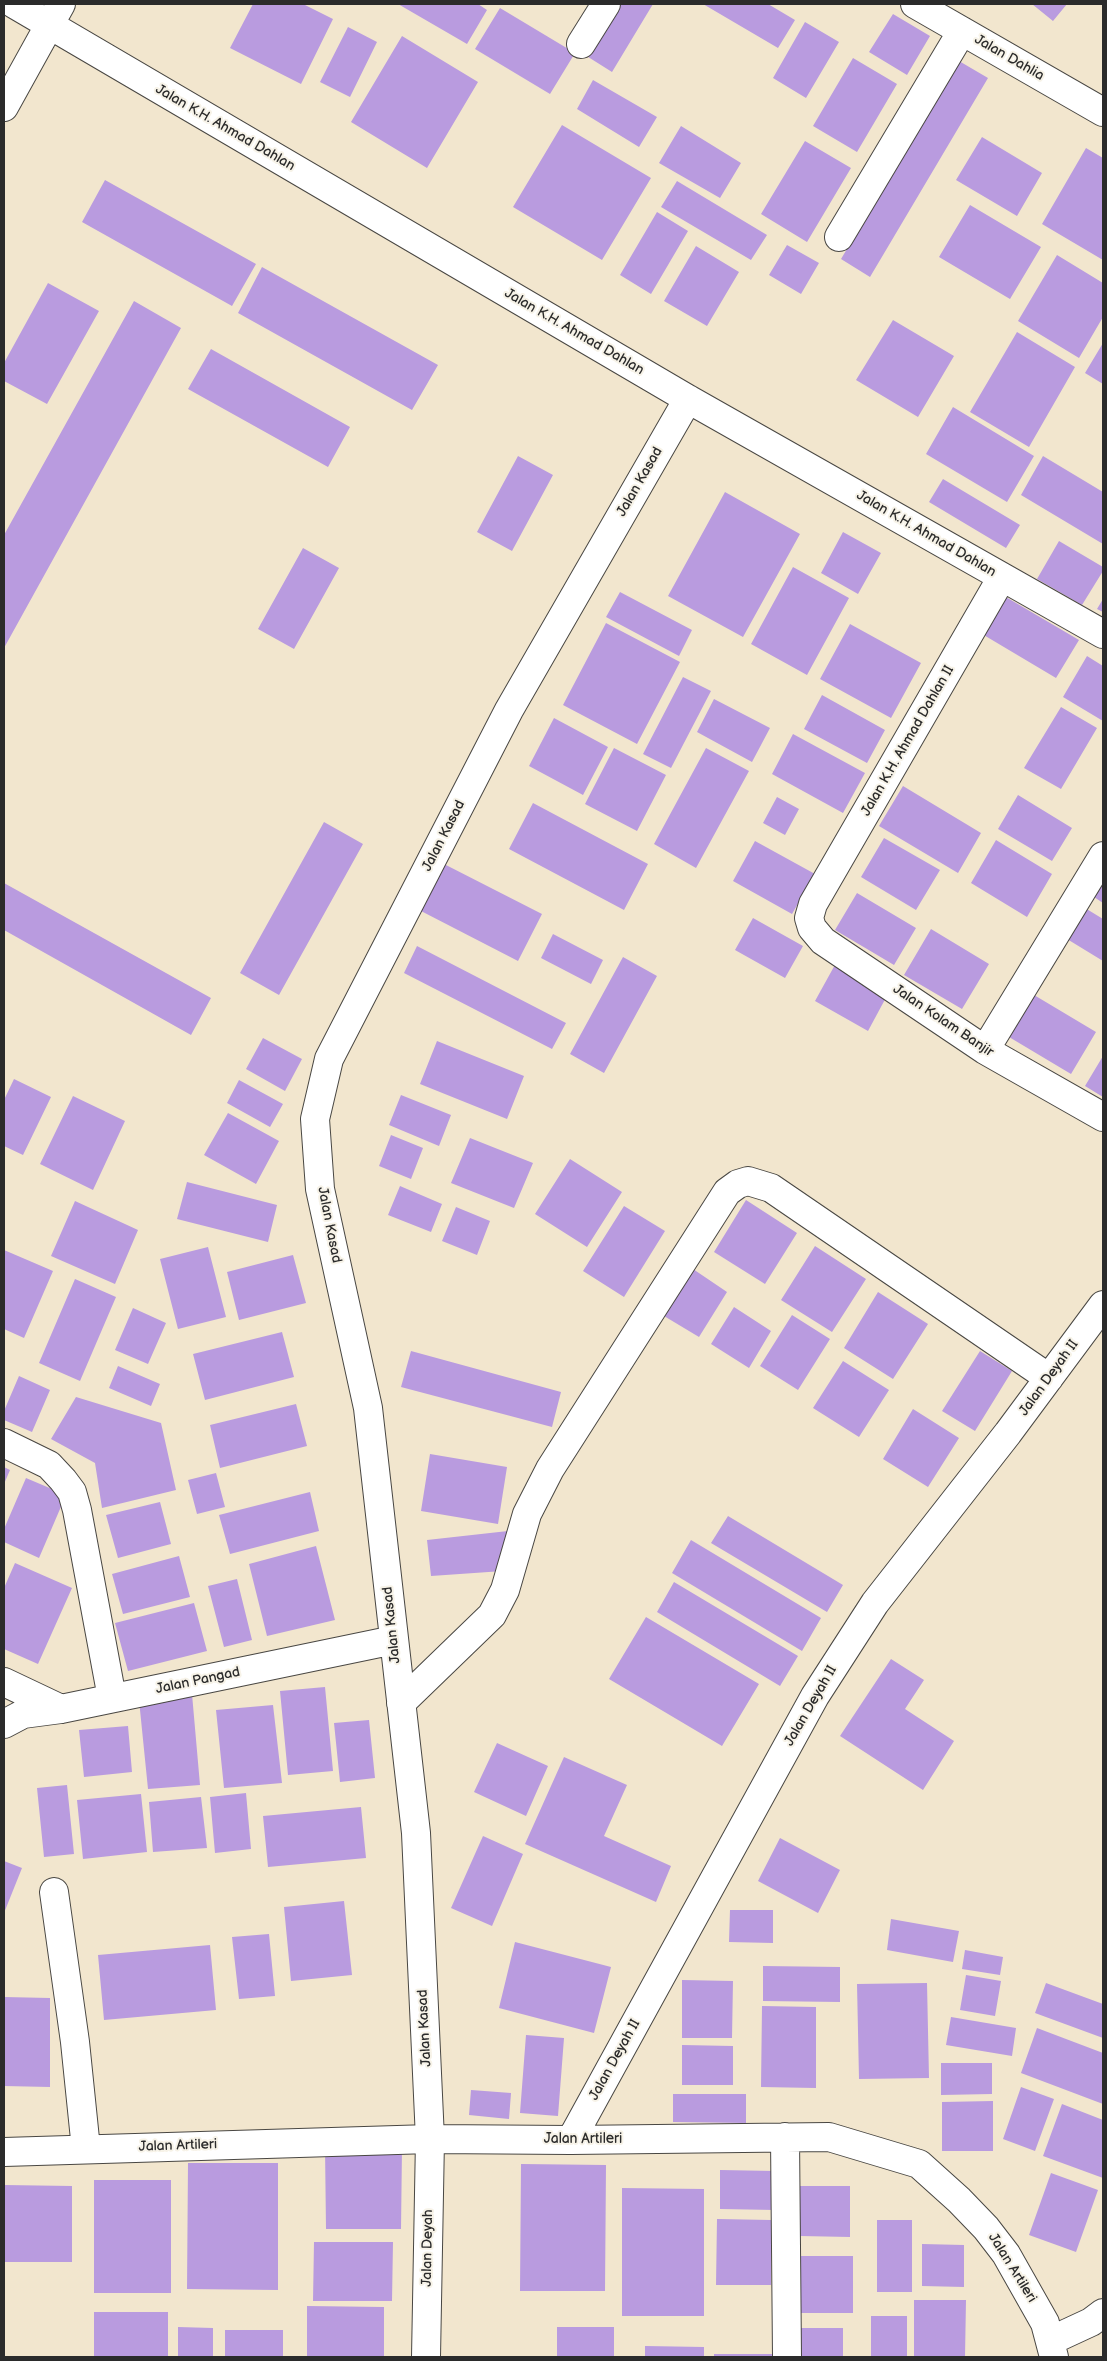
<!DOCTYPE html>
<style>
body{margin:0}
#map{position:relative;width:1107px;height:2361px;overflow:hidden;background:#f2e6ce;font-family:"Balsamiq Sans",sans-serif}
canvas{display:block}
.frame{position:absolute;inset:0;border:5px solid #2b2b2b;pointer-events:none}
</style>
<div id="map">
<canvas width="1107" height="2361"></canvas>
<div class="frame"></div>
</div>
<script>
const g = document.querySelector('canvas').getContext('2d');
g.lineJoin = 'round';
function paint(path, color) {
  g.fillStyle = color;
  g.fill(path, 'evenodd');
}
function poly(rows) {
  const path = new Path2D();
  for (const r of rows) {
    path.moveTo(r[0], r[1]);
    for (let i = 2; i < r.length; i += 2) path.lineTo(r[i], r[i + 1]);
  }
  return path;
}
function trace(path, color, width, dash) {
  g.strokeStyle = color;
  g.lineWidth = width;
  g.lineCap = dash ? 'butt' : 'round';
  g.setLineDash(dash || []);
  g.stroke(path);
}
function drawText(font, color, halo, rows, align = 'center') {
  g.font = font + ' "Balsamiq Sans",sans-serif';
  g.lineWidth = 4;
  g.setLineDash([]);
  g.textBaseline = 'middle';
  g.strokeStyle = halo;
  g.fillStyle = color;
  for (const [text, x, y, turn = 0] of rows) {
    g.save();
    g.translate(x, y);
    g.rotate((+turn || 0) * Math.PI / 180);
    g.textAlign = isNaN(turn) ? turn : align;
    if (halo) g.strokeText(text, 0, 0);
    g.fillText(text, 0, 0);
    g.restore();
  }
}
const building = poly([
 [253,4,303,4,333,19,301,84,230,48],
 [398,4,478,4,487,10,467,44],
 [615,4,653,4,612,72,585,55],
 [703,4,768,4,795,20,778,48],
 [1032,4,1067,4,1053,21],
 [500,8,575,53,550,94,475,49],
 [893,14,930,36,907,75,869,52],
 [805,22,839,42,806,98,773,78],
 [348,27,377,42,350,97,320,82],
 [402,36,478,82,427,168,351,122],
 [853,58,897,84,857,152,813,126],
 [959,61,988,78,870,277,841,259],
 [593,80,657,117,639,147,577,109],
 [562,125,651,178,602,260,513,207],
 [681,126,741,163,720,198,659,163],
 [982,137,1042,173,1017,216,956,180],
 [805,141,851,168,807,242,761,214],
 [1086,148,1103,158,1103,260,1042,224],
 [105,180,256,264,232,306,82,222],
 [677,181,767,235,751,260,661,207],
 [970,205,1041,247,1010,299,939,257],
 [657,212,688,231,651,294,620,275],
 [787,245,819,263,801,294,769,275],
 [696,246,739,272,707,326,664,301],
 [1057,255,1103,283,1103,317,1079,358,1018,321],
 [262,267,438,365,412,410,238,313],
 [48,283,99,311,47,404,4,381,4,363],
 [134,301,181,328,4,648,4,535],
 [893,320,954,356,918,417,856,380],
 [1017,332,1075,367,1029,447,970,412],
 [1103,343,1103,384,1085,373],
 [211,349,350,427,328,467,188,389],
 [953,407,1034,456,1007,502,926,454],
 [518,456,553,475,512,551,477,532],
 [1043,456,1103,492,1103,544,1021,495],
 [943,479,1020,525,1006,548,929,502],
 [725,492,800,534,743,637,668,596],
 [843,532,881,553,858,594,821,573],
 [1059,541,1103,567,1103,571,1082,605,1037,579],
 [303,548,339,568,294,649,258,629],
 [793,567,849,598,807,675,751,644],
 [620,592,692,630,679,656,606,617],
 [999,593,1079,640,1056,678,977,631],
 [1103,599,1103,612,1097,609],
 [606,623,680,662,637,744,563,705],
 [850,624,921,663,891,718,820,679],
 [1087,656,1103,666,1103,721,1063,697],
 [683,677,711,691,671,768,643,754],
 [822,695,885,730,867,763,804,729],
 [714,699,770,728,752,762,697,732],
 [1061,707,1097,728,1061,789,1024,768],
 [554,718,608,747,583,795,529,766],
 [793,734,865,773,843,813,772,774],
 [614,748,666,775,637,831,585,804],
 [706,748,749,771,696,868,654,844],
 [903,786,981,833,958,873,879,826],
 [1018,795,1072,828,1052,861,998,829],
 [777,797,799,809,785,835,763,823],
 [533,803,648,864,624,910,509,849],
 [324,822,363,844,279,995,240,973],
 [884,838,940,870,916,910,861,877],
 [996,840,1052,874,1027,917,971,883],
 [755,841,815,874,792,914,733,881],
 [444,864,542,914,518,961,421,911],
 [1103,875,1103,903,1091,895],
 [4,883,211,998,191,1035,4,930],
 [857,893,916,928,894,965,835,930],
 [1085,908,1103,919,1103,961,1067,939],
 [753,918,803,946,785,978,735,950],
 [931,929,989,964,962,1009,904,975],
 [553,934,603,960,591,984,541,958],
 [417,946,566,1023,552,1049,404,973],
 [623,957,657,976,604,1073,570,1054],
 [836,963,889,992,868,1031,815,1001],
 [1029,992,1096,1032,1071,1074,1004,1034],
 [263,1038,302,1059,285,1091,246,1069],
 [437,1041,524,1076,507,1119,420,1084],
 [1103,1056,1103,1097,1085,1086],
 [14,1079,51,1097,23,1155,4,1146,4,1100],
 [239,1080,283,1104,270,1127,227,1103],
 [401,1095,451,1115,439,1146,389,1125],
 [73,1096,125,1121,93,1190,40,1164],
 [228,1113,279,1141,256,1184,204,1155],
 [391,1135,423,1148,411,1179,379,1166],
 [470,1138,533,1163,514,1208,451,1183],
 [570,1159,622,1192,587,1247,535,1214],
 [187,1182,277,1205,268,1242,177,1219],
 [400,1186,442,1204,431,1232,388,1215],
 [746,1200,797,1233,765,1284,714,1252],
 [75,1201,138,1230,115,1284,51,1256],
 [624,1206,665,1231,624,1297,583,1271],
 [456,1207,490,1221,477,1255,442,1241],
 [815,1246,866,1279,832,1332,781,1300],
 [208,1247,226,1317,178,1329,160,1259],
 [4,1250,53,1271,24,1338,4,1329],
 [293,1255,306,1303,239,1320,227,1272],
 [693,1269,727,1292,699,1337,664,1316],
 [75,1279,116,1297,80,1381,39,1363],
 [878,1292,928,1324,893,1379,844,1348],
 [734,1307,771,1331,749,1368,711,1344],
 [133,1308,166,1323,148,1364,115,1350],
 [792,1315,830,1339,798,1390,760,1366],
 [282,1332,294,1377,205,1400,193,1354],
 [411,1351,561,1392,552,1427,401,1387],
 [980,1351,1012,1371,975,1431,942,1411],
 [843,1361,889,1390,859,1437,813,1408],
 [118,1366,160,1384,151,1406,109,1388],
 [19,1376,50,1390,32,1432,4,1420,4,1411],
 [76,1397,161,1423,176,1490,102,1508,95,1463,51,1439],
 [296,1404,307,1446,220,1468,210,1425],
 [913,1409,959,1438,928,1487,883,1459],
 [430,1454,507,1467,498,1524,421,1511],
 [4,1467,10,1470,4,1484],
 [216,1473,225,1507,197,1514,188,1480],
 [26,1478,66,1495,39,1558,4,1542,4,1529],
 [310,1492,319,1531,230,1554,219,1515],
 [160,1502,171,1544,118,1558,106,1515],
 [728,1516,843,1585,827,1612,711,1543],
 [508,1531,503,1571,431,1576,427,1540],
 [691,1540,821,1618,802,1651,672,1573],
 [316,1546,335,1620,267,1636,249,1564],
 [179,1556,190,1597,123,1614,112,1574],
 [15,1563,72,1588,38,1664,4,1649,4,1588],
 [237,1579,252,1640,224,1647,208,1586],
 [674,1582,798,1656,780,1686,657,1612],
 [194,1603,207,1651,128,1671,115,1623],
 [646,1617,759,1684,722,1746,609,1679],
 [891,1659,924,1680,905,1709,954,1741,923,1790,840,1736],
 [325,1687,333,1771,288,1775,280,1691],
 [192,1694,200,1785,148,1789,139,1700],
 [273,1705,282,1783,224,1788,216,1710],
 [369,1720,375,1778,340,1782,334,1723],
 [128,1726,132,1772,84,1777,79,1730],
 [497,1743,548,1766,526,1816,474,1792],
 [564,1757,627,1785,604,1836,671,1866,656,1902,525,1844],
 [67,1785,74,1854,44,1857,37,1788],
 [246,1793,251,1849,215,1853,210,1797],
 [141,1794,147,1852,83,1859,77,1800],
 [201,1797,207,1848,153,1852,149,1802],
 [361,1807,366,1858,268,1867,263,1816],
 [483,1836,523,1854,492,1926,451,1908],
 [780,1838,840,1870,818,1913,758,1881],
 [4,1861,22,1868,4,1913],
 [344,1901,352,1975,291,1981,284,1907],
 [730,1910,773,1910,773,1943,729,1942],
 [891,1919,959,1931,953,1962,887,1950],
 [269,1934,275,1996,239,1999,232,1937],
 [515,1942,611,1967,594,2033,499,2008],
 [210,1945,216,2010,104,2020,98,1955],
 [965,1950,1003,1957,1000,1975,962,1969],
 [763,1966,840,1967,840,2002,763,2001],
 [966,1975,1001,1981,995,2016,960,2010],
 [682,1980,733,1981,732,2038,682,2038],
 [927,1983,929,2078,859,2079,857,1984],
 [1046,1983,1103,2004,1103,2038,1035,2013],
 [4,1997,50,1998,50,2087,4,2086],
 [762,2006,816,2007,816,2088,761,2087],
 [951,2017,1016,2028,1012,2056,946,2045],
 [1037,2028,1103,2053,1103,2104,1021,2073],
 [526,2035,564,2038,558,2116,520,2113],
 [682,2045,733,2046,733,2085,682,2085],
 [941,2063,992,2063,992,2094,941,2095],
 [1021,2087,1054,2099,1035,2151,1003,2139],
 [471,2090,511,2093,509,2119,469,2115],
 [673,2094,746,2094,746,2123,673,2122],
 [993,2101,993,2151,942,2151,942,2102],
 [1062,2104,1103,2120,1103,2178,1043,2156],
 [325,2147,402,2148,401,2229,326,2229],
 [188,2163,278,2163,278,2290,187,2289],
 [521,2164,606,2165,605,2291,520,2291],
 [720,2170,775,2171,775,2210,720,2209],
 [1051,2173,1098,2190,1076,2252,1029,2235],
 [94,2180,171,2180,171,2293,94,2293],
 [4,2185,72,2186,72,2262,4,2262],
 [800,2186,850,2186,850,2237,800,2236],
 [622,2188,704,2189,704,2316,622,2316],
 [717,2219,771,2220,771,2285,716,2285],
 [877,2220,912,2220,912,2292,877,2292],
 [314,2242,393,2242,392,2301,313,2301],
 [922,2244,964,2245,964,2287,922,2286],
 [796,2256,853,2256,853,2313,796,2313],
 [914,2300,966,2300,965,2357,914,2357],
 [307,2306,384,2307,384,2357,307,2357],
 [94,2312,168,2312,168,2357,94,2357],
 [871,2316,907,2316,907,2357,871,2357],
 [178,2327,213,2328,213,2357,178,2357],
 [557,2327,614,2327,614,2357,557,2357],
 [794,2328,843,2328,843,2357,794,2357],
 [225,2330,283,2330,283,2357,225,2357],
 [645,2346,704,2347,704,2357,645,2357],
 [714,2354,782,2354,783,2357,714,2357]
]);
const minor = poly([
 [14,4,688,399,1103,634],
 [915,4,1103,112],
 [581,44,606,4],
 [4,107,61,4],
 [839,237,962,31],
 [1002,577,813,904,809,918,812,928,823,941,985,1050,1103,1117],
 [985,1050,1103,856],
 [4,1443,49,1465,63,1480,72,1492,77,1510,112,1698],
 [4,1682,61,1709],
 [401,1703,492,1615,505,1590,527,1514,550,1469,727,1192,738,1184,748,1181,771,1188,1049,1378],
 [4,1724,23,1714,61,1709,394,1640],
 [54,1892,75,2042,86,2149],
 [785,2137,787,2357],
 [571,2140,815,1696,875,1603,1008,1433,1103,1305],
 [4,2152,430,2139,571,2140,829,2137,919,2164,959,2200,986,2228,1006,2254,1045,2323,1054,2357],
 [1050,2341,1091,2322,1103,2313],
 [426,2357,430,2139,416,1833,368,1408,320,1189,315,1119,329,1059,509,710,688,399]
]);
const streetNames = [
 ["Jalan Dahlia",1009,58,30],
 ["Jalan K.H. Ahmad Dahlan",225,128,30],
 ["Jalan K.H. Ahmad Dahlan",574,332,30],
 ["Jalan Kasad",640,482,-60],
 ["Jalan K.H. Ahmad Dahlan",926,534,30],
 ["Jalan K.H. Ahmad Dahlan II",908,741,-60],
 ["Jalan Kasad",444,836,-63],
 ["Jalan Kolam Banjir",943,1021,34],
 ["Jalan Kasad",329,1225,79],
 ["Jalan Deyah II",1049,1378,-54],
 ["Jalan Kasad",392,1625,-96],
 ["Jalan Pangad",198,1681,-12],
 ["Jalan Deyah II",811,1706,-60],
 ["Jalan Kasad",425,2028,-93],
 ["Jalan Deyah II",615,2060,-61],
 ["Jalan Artileri",583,2139],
 ["Jalan Artileri",178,2146,-2],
 ["Jalan Deyah",428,2248,-89],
 ["Jalan Artileri",1012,2268,58]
];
paint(building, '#b99bdf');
trace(minor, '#494743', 30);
trace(minor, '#fff', 28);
drawText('14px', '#2b2b2b', '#f7f3e8', streetNames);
</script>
